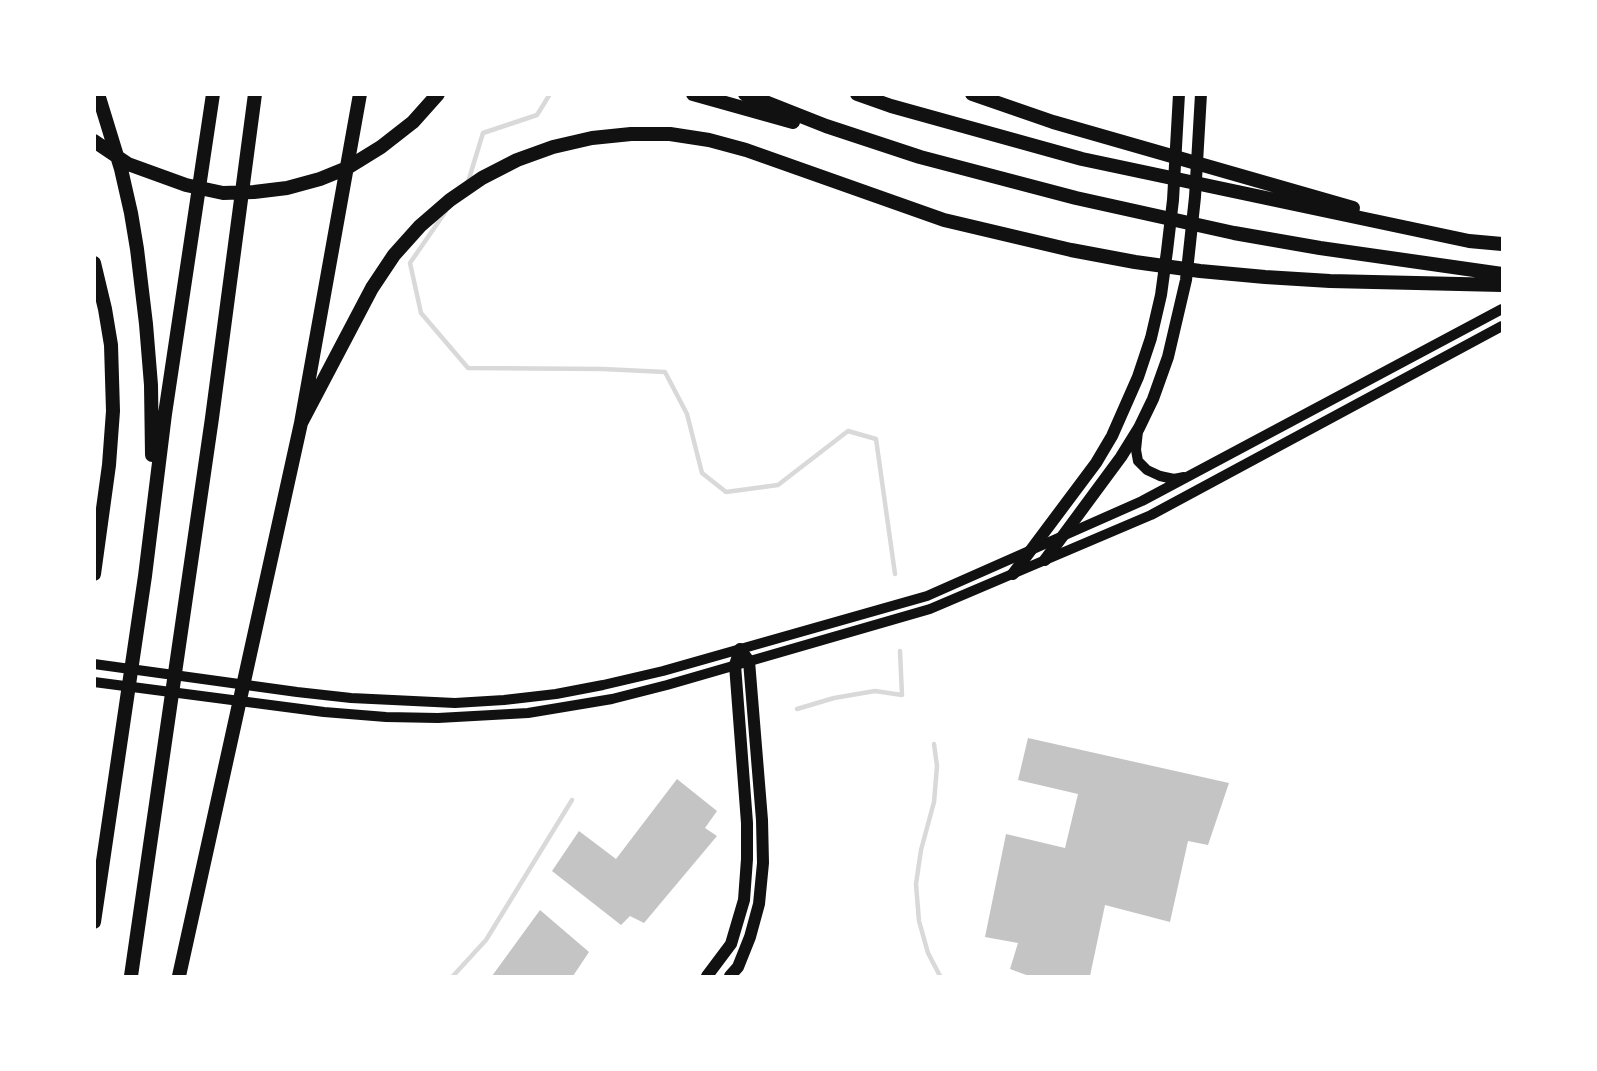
<!DOCTYPE html>
<style>
body{margin:0}
#map{position:relative;width:1597px;height:1071px;overflow:hidden;background:#fff;font-family:"Asap Condensed",sans-serif}
canvas{display:block}
.frame{position:absolute;inset:0;border:96px solid #fff;pointer-events:none}
</style>
<div id="map">
<canvas width="1597" height="1071"></canvas>
<div class="frame"></div>
</div>
<script>
const g = document.querySelector('canvas').getContext('2d');
g.lineJoin = 'round';
function poly(rows) {
  const path = new Path2D();
  for (const r of rows) {
    path.moveTo(r[0], r[1]);
    for (let i = 2; i < r.length; i += 2) path.lineTo(r[i], r[i + 1]);
  }
  return path;
}
function trace(path, color, width, dash) {
  g.strokeStyle = color;
  g.lineWidth = width;
  g.lineCap = dash ? 'butt' : 'round';
  g.setLineDash(dash || []);
  g.stroke(path);
}
function paint(path, color) {
  g.fillStyle = color;
  g.fill(path, 'evenodd');
}
const stream = poly([
 [468,182,483,133,537,115,550,94],
 [446,211,410,263,421,313,468,368,603,369,665,372,687,414,702,473,726,492,778,485,848,431,876,439,895,574],
 [797,709,834,698,875,691,902,695,900,651],
 [934,744,937,766,934,802,921,850,916,884,919,921,928,953,940,976],
 [453,976,486,940,572,800]
]);
const building = poly([
 [1028,738,1229,783,1208,845,1188,841,1170,922,1105,905,1090,976,1029,976,1010,969,1018,943,985,937,1006,834,1065,848,1078,794,1018,780],
 [677,779,717,811,705,828,717,836,644,923,630,916,621,925,552,871,579,831,616,859],
 [540,910,589,952,573,976,492,976]
]);
const secondary = poly([
 [1138,431,1136,450,1138,461,1147,470,1160,476,1174,479,1184,477],
 [94,664,297,692,351,698,455,703,504,700,556,694,603,685,663,671,927,596,1142,501,1502,309],
 [94,682,324,712,386,717,438,718,528,713,612,699,667,685,930,609,1151,515,1502,326]
]);
const primary = poly([
 [1045,560,1121,457,1139,428,1153,399,1168,357,1186,280,1195,197,1201,94],
 [1013,574,1096,463,1112,436,1138,377,1151,338,1161,295,1167,251,1173,200,1179,94],
 [707,976,731,944,744,900,747,859,747,823,735,665,740,649],
 [730,976,738,967,750,937,759,904,763,863,762,820,749,661,740,649]
]);
const motorway = poly([
 [98,94,121,169,131,213,137,249,146,324,151,385,152,455],
 [693,94,793,122],
 [745,94,826,126,920,157,1076,198,1234,233,1320,248,1502,274],
 [857,94,891,106,1082,159,1469,241,1502,244],
 [972,94,1053,122,1353,208],
 [94,141,128,164,186,185,223,193,254,192,287,188,320,179,347,168,381,147,413,122,438,94],
 [94,263,105,309,111,345,113,411,109,465,94,574],
 [301,423,372,288,394,255,420,226,450,200,482,178,517,160,553,147,592,138,631,134,670,134,709,140,746,150,944,220,1071,250,1135,262,1200,271,1265,277,1330,281,1502,285],
 [94,922,145,576,165,414,213,94],
 [131,976,212,418,255,94],
 [179,976,301,423,360,94]
]);
trace(stream, '#d9d9d9', 4.5);
paint(building, '#c4c4c4');
trace(secondary, '#111', 10);
trace(primary, '#111', 12);
trace(motorway, '#111', 14);
</script>
